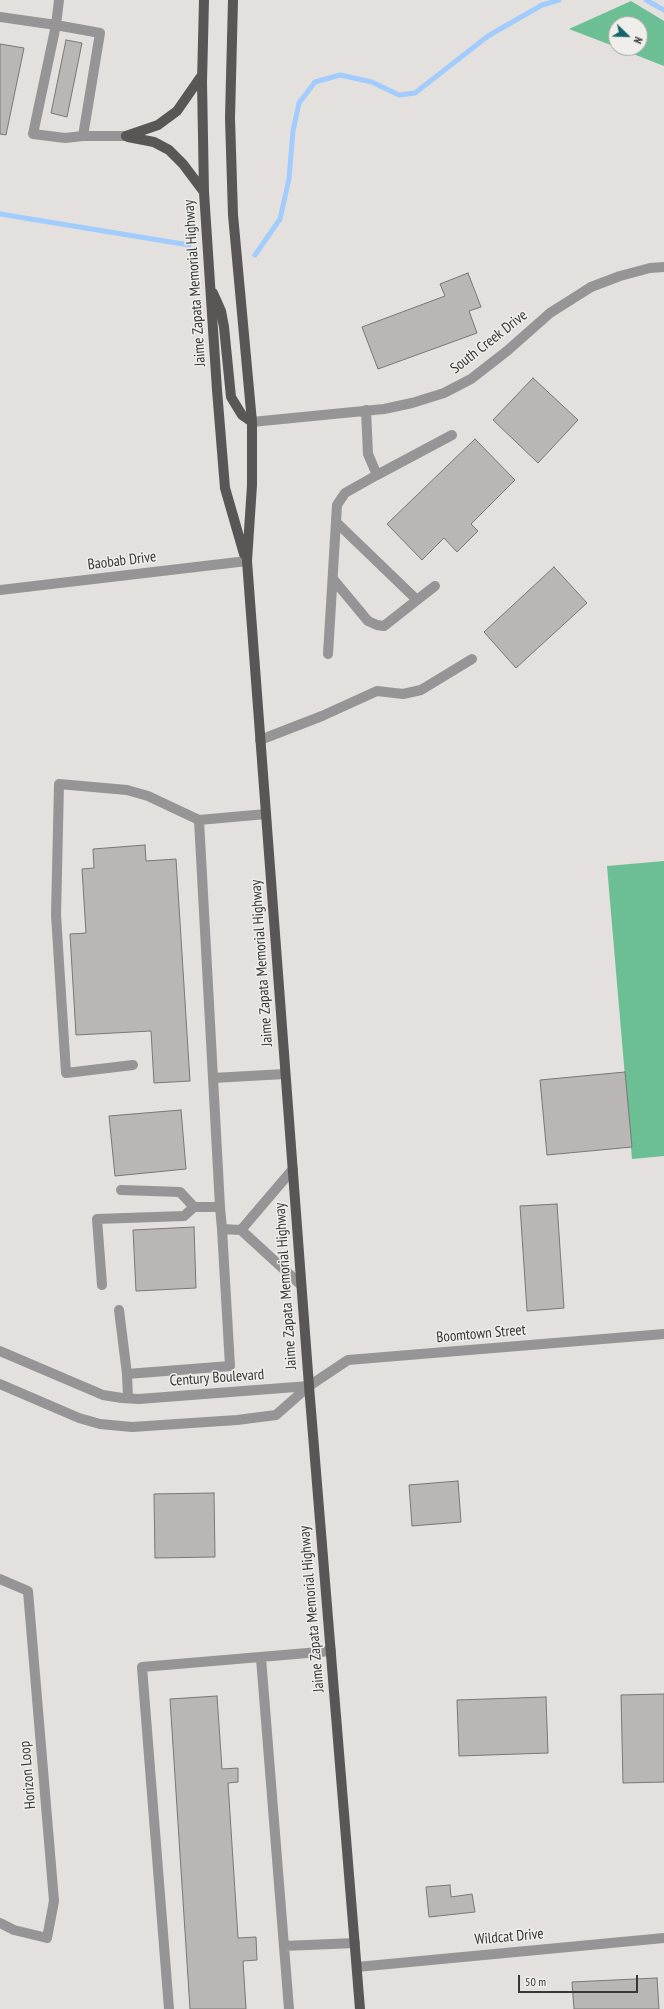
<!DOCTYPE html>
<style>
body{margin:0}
#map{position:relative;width:664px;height:2009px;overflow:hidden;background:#e3e0dd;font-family:"PT Sans Narrow",sans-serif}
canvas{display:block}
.north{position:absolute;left:608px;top:16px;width:40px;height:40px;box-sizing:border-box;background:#f0eeea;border:1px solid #a6a5a2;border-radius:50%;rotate:113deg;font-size:11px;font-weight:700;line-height:16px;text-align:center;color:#383736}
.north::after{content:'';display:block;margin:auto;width:14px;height:18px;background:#16626d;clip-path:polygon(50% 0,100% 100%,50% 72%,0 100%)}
.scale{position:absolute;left:518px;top:1975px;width:120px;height:18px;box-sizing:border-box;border:2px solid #383736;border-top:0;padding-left:5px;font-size:12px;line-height:14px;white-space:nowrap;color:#383736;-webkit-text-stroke:3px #f0eeea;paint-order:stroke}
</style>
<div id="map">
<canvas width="664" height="2009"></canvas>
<div class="north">N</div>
<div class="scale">50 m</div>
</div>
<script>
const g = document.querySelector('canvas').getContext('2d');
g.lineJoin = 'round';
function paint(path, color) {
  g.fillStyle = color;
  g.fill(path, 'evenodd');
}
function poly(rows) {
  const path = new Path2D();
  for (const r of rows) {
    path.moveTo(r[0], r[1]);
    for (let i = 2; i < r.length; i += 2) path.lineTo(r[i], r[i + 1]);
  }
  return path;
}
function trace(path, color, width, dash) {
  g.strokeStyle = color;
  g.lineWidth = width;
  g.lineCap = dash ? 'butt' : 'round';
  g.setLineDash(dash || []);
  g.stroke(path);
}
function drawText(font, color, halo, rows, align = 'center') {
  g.font = font + ' "PT Sans Narrow",sans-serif';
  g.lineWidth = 3;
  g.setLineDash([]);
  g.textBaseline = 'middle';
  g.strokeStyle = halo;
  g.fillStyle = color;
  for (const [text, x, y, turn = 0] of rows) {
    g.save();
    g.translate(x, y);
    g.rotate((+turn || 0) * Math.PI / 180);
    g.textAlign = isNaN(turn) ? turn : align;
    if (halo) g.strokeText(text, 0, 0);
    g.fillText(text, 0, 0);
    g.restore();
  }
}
const forest = poly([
 [631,1,664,21,664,66,618,48,640,48,640,24,616,24,616,47,569,29],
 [664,861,664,1156,632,1159,607,866]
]);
const stream = poly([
 [646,0,664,10],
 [0,214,189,245],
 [255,255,280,219,289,179,293,131,299,103,315,82,340,75,372,82,399,95,415,93,488,36,542,5,559,0]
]);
const building = poly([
 [66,40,82,43,67,117,51,113,66,40],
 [0,44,24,48,6,135,0,134,0,44],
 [468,273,481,307,469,311,477,333,378,369,362,327,445,296,440,284,468,273],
 [533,378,578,420,538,463,493,420,533,378],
 [475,439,515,480,471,524,478,531,457,552,444,538,422,560,387,524,475,439],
 [554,567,587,603,516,668,484,632,554,567],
 [145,845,146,861,176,859,190,1081,154,1083,151,1031,76,1035,70,934,86,933,82,869,94,868,93,849,145,845],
 [625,1072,632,1147,547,1155,540,1080,625,1072],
 [181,1110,186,1169,115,1176,109,1116,181,1110],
 [557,1204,564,1308,527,1311,520,1206,557,1204],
 [194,1227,196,1288,136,1291,133,1230,194,1227],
 [458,1481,461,1522,412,1526,409,1485,458,1481],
 [214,1493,215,1557,155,1558,154,1494,214,1493],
 [664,1694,664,1782,623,1783,621,1695,664,1694],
 [217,1696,222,1769,238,1768,238,1782,228,1783,238,1938,256,1937,257,1960,243,1961,246,2009,190,2009,170,1699,217,1696],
 [546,1697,548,1753,459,1756,457,1700,546,1697],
 [450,1885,451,1897,472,1894,475,1912,429,1917,426,1887,450,1885],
 [657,1978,659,2009,574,2009,572,1982,657,1978]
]);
const minor = poly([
 [0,17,56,25,100,33,83,136,65,138,33,134,56,25,59,0],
 [83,136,126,136],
 [252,422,384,409,412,403,444,393,471,379,507,351,550,313,591,287,620,276,650,268,664,267],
 [377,475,452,435],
 [333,579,368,621,377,625,384,626,417,600,336,522],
 [0,590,247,561],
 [417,600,435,586],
 [328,654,337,505,345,493,377,475,368,454,366,410],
 [260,740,322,716,377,691,403,694,421,690,472,659],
 [266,814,199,820,220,1207,222,1229,241,1230,301,1285],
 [133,1065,66,1073,56,915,59,784,127,790,148,796,199,820],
 [213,1078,285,1074],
 [121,1190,180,1192,194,1207,220,1207],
 [241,1230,293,1169],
 [102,1285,97,1219,184,1216,194,1207],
 [119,1310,127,1374,230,1366,222,1229],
 [0,1351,103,1395,122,1398,139,1399,309,1386],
 [127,1374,128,1398],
 [0,1384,79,1418,100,1424,132,1427,237,1420,276,1415,309,1386,348,1360,664,1334],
 [0,1579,28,1591,54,1901,47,1938,14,1930,0,1923],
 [261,1658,289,2009],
 [284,1946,355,1943],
 [357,1967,664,1938],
 [169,2009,142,1667,331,1651]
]);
const major = poly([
 [204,0,202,82,204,192,217,390,225,488,244,554],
 [233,0,230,118,233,215,252,422,252,485,247,561,309,1386,360,2009],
 [126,136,158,125,177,111,202,75],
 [128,137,154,142,169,150,183,164,204,192],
 [213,293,221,311,224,327,231,397,242,415,252,422]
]);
const streetNames = [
 ["Jaime Zapata Memorial Highway",195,283,-94],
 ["South Creek Drive",489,342,-38],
 ["Baobab Drive",122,561,-7],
 ["Jaime Zapata Memorial Highway",262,963,-94],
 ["Jaime Zapata Memorial Highway",286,1286,-94],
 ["Boomtown Street",481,1334,-5],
 ["Century Boulevard",217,1378,-4],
 ["Jaime Zapata Memorial Highway",312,1609,-95],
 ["Horizon Loop",28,1775,-95],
 ["Wildcat Drive",509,1937,-5]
];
paint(forest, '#6cbe94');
trace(stream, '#a2ccfd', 5);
paint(building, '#b9b6b3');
trace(building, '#797673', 1);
trace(minor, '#969494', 10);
trace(major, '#595655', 10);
drawText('15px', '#383736', '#f0eeea', streetNames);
</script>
